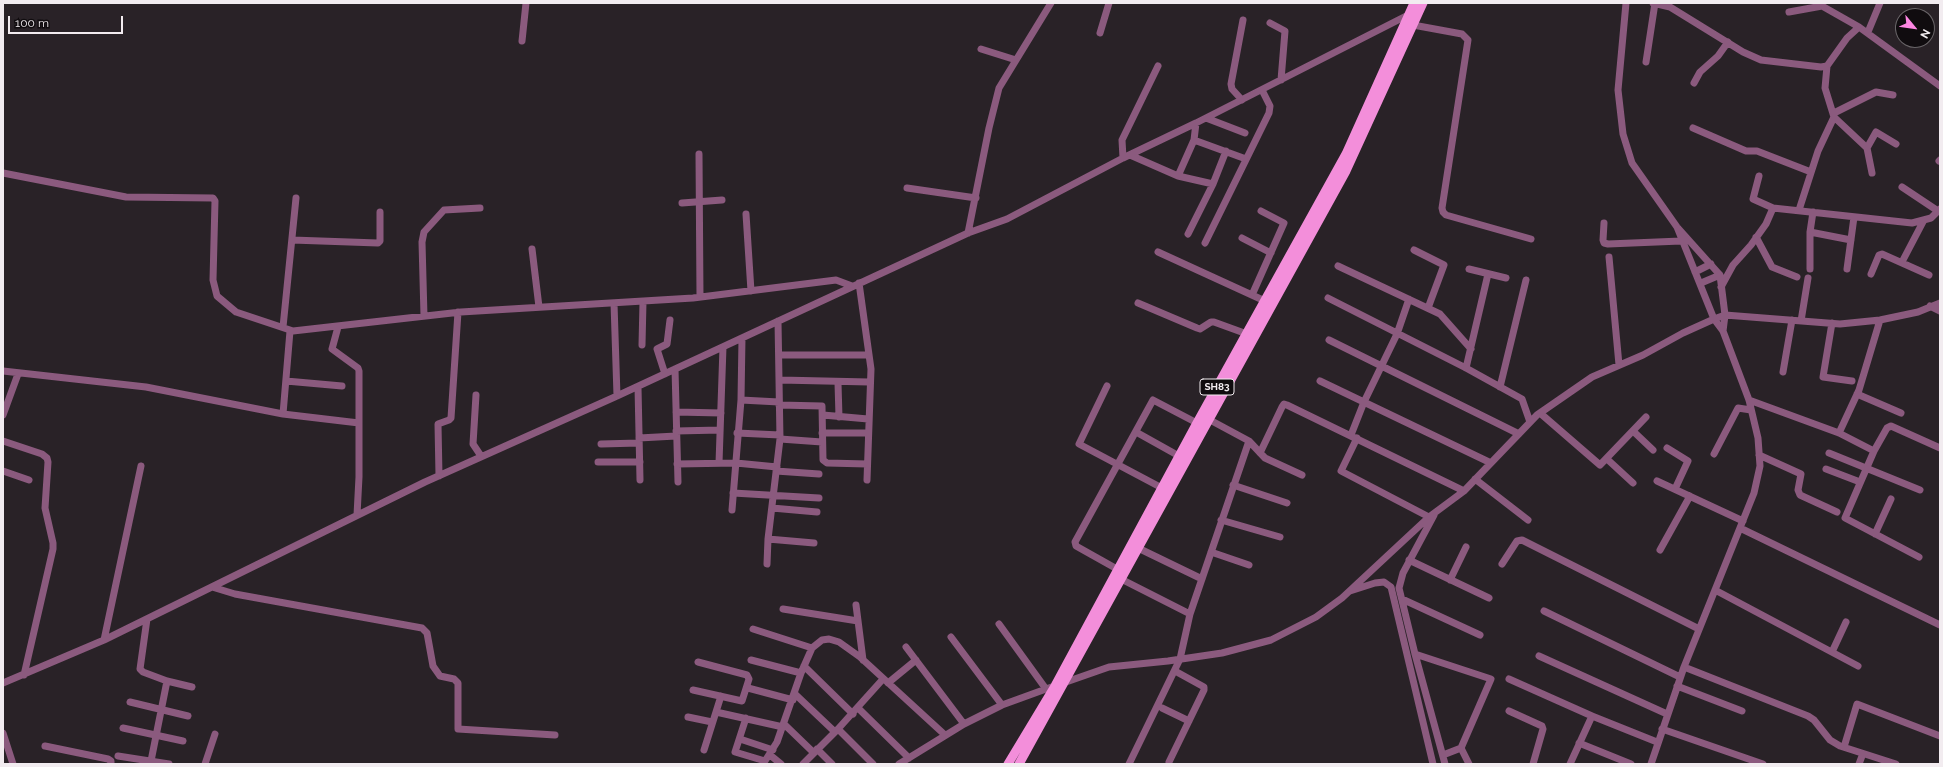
<!DOCTYPE html>
<style>
body{margin:0}
#map{position:relative;width:1943px;height:767px;overflow:hidden;background:#292227;font-family:Raleway,sans-serif}
canvas{display:block}
.frame{position:absolute;inset:0;border:4px solid #f2ecf0;pointer-events:none}
.north{position:absolute;left:1895px;top:8px;width:40px;height:40px;box-sizing:border-box;background:#100c0f;border:1px solid #6a6669;border-radius:50%;rotate:119deg;font-size:11px;font-weight:700;line-height:16px;text-align:center;color:#f2ecf0}
.north::after{content:'';display:block;margin:auto;width:14px;height:18px;background:#fd86e2;clip-path:polygon(50% 0,100% 100%,50% 72%,0 100%)}
.scale{position:absolute;left:8px;top:16px;width:115px;height:18px;box-sizing:border-box;border:2px solid #f2ecf0;border-top:0;padding-left:5px;font-size:12px;line-height:14px;white-space:nowrap;color:#f2ecf0;-webkit-text-stroke:3px #100c0f;paint-order:stroke}
</style>
<div id="map">
<canvas width="1943" height="767"></canvas>
<div class="frame"></div>
<div class="north">N</div>
<div class="scale">100 m</div>
</div>
<script>
const g = document.querySelector('canvas').getContext('2d');
g.lineJoin = 'round';
function poly(rows) {
  const path = new Path2D();
  for (const r of rows) {
    path.moveTo(r[0], r[1]);
    for (let i = 2; i < r.length; i += 2) path.lineTo(r[i], r[i + 1]);
  }
  return path;
}
function trace(path, color, width, dash) {
  g.strokeStyle = color;
  g.lineWidth = width;
  g.lineCap = dash ? 'butt' : 'round';
  g.setLineDash(dash || []);
  g.stroke(path);
}
function drawText(font, color, halo, rows, align = 'center') {
  g.font = font + ' Raleway,sans-serif';
  g.lineWidth = 3;
  g.setLineDash([]);
  g.textBaseline = 'middle';
  g.strokeStyle = halo;
  g.fillStyle = color;
  for (const [text, x, y, turn = 0] of rows) {
    g.save();
    g.translate(x, y);
    g.rotate((+turn || 0) * Math.PI / 180);
    g.textAlign = isNaN(turn) ? turn : align;
    if (halo) g.strokeText(text, 0, 0);
    g.fillText(text, 0, 0);
    g.restore();
  }
}
const minor = poly([
 [1626,3,1618,90,1623,134,1632,163,1677,227,1720,275,1725,315,1723,331],
 [1653,3,1670,7,1743,52,1761,60,1821,67,1827,66,1847,38,1859,27,1940,86],
 [1789,12,1822,6,1859,27],
 [1270,23,1285,31,1281,80],
 [1413,25,1462,34,1468,40,1442,208,1443,212,1446,215,1531,239],
 [1868,32,1880,3],
 [1100,33,1109,3],
 [522,41,526,3],
 [981,49,1016,60],
 [1646,62,1655,3],
 [1694,83,1700,72,1718,56,1728,42],
 [1242,100,1232,89,1231,84,1243,20],
 [1834,113,1876,92,1893,95],
 [1834,117,1867,148,1872,173],
 [1206,118,1245,133],
 [1693,128,1746,151,1757,151,1811,172],
 [1194,140,1246,159],
 [1867,148,1876,132,1896,144],
 [699,154,700,297],
 [1130,155,1178,176,1213,184],
 [1123,158,1122,140,1158,66],
 [1939,161,1940,160],
 [3,173,126,197,213,198,215,201,213,280,217,296,236,312,293,331,461,312,693,298,836,280,852,286],
 [1178,176,1194,140,1196,123],
 [1759,176,1753,199,1773,208],
 [1902,187,1938,211],
 [907,188,976,198],
 [682,203,722,200],
 [1799,210,1818,151,1834,117,1825,88,1827,66],
 [746,214,751,291],
 [1604,223,1603,240,1604,243,1608,244,1681,241],
 [1810,232,1851,240],
 [968,233,989,128,999,88,1051,3],
 [1188,234,1213,184,1226,151],
 [1756,237,1772,267,1797,277],
 [1242,238,1271,253],
 [292,240,378,243,380,241,380,212],
 [1205,243,1269,113,1270,106,1262,90],
 [532,249,539,307],
 [1414,250,1444,265,1428,308],
 [1158,252,1265,301],
 [1609,257,1619,365],
 [1902,262,1924,220],
 [1338,266,1440,314,1471,349],
 [1469,269,1506,278],
 [1810,269,1810,232,1813,212],
 [1847,269,1854,217],
 [1695,272,1711,264],
 [1871,274,1879,255,1882,254,1929,275],
 [859,283,871,369,867,480],
 [1701,283,1720,275],
 [1721,287,1733,265,1751,245,1766,224,1773,208,1912,223,1931,218,1940,209],
 [1252,295,1284,223,1261,211],
 [1328,298,1466,368,1522,399,1530,422],
 [614,303,617,396],
 [1138,303,1197,328,1200,329,1211,322,1214,322,1247,334],
 [1930,306,1940,311],
 [424,316,422,242,424,232,444,210,480,208],
 [1801,321,1808,278],
 [1832,323,1823,377,1852,381],
 [283,327,296,198],
 [338,327,332,349,358,368,359,371,359,477,357,515],
 [1329,340,1519,434],
 [642,345,643,302],
 [779,355,869,355],
 [1466,368,1488,274],
 [675,369,678,482],
 [3,371,146,387,283,414,359,423],
 [1783,372,1792,320],
 [665,374,657,349,667,344,670,320],
 [780,380,869,382],
 [286,381,342,386],
 [1320,381,1491,463],
 [838,383,839,417],
 [1107,386,1079,444,1162,488],
 [638,387,640,480],
 [1500,387,1526,280],
 [1857,394,1901,413],
 [476,395,473,444,481,456],
 [741,400,779,402],
 [1749,400,1839,433,1874,451,1845,518,1919,557],
 [779,405,822,406,823,460,827,463,867,464],
 [676,412,721,413],
 [1540,413,1600,465,1646,417],
 [283,414,290,331],
 [3,415,18,374],
 [823,415,868,419],
 [1210,420,1249,441,1265,458,1302,475],
 [676,431,720,430],
 [1633,431,1653,450],
 [1136,432,1179,456],
 [737,433,780,435],
 [822,433,868,433],
 [1839,433,1859,390,1880,320],
 [1351,435,1364,402,1397,334,1409,299],
 [639,438,676,436],
 [1357,438,1341,471,1429,517],
 [780,439,822,442],
 [3,441,42,454,47,458,48,462,45,508,53,543,53,549,24,675],
 [601,444,639,443],
 [1667,448,1688,461,1675,489],
 [1874,451,1887,428,1891,426,1940,448],
 [1260,453,1282,407,1284,404,1287,405,1464,491],
 [1829,453,1920,490],
 [1714,454,1738,408,1751,410],
 [1759,455,1801,474,1798,490,1800,495,1837,512],
 [1607,459,1633,483],
 [598,462,640,462],
 [719,463,723,347],
 [677,464,736,463,777,467],
 [1826,469,1860,482],
 [3,471,29,480],
 [776,471,819,474],
 [439,476,438,424,449,420,451,418,458,312],
 [1475,479,1528,520],
 [1657,481,1743,521],
 [1233,485,1287,503],
 [733,493,819,498],
 [772,508,817,512],
 [732,510,741,400,742,338],
 [1434,515,1403,573,1399,588,1415,654,1445,764],
 [1221,520,1280,537],
 [1740,528,1940,625],
 [1875,534,1891,499],
 [768,539,814,543],
 [1138,548,1202,579],
 [1660,550,1690,496],
 [1211,552,1249,565],
 [1409,560,1489,598],
 [767,564,768,539,780,439,778,321],
 [1502,564,1517,541,1522,540,1699,629],
 [1117,569,1076,546,1075,542,1153,400,1197,423],
 [1121,579,1190,614],
 [1450,580,1466,547],
 [212,587,235,594,422,628,427,633,433,666,440,676,454,679,458,683,458,729,555,735],
 [1715,590,1858,666],
 [1350,591,1375,583,1384,582,1391,587,1433,764],
 [1402,599,1480,635],
 [856,605,863,660],
 [783,609,858,621],
 [1544,611,1680,677],
 [147,619,140,669,143,672,167,681,192,687],
 [999,624,1046,689],
 [753,629,812,648],
 [951,637,1002,705],
 [104,640,141,466],
 [906,647,964,724],
 [1832,652,1846,622],
 [1415,654,1491,679,1461,748],
 [1539,656,1667,714],
 [751,660,801,673],
 [804,666,853,714],
 [1684,667,1808,716,1814,720,1830,740,1840,746,1896,764],
 [1509,679,1592,716,1657,742],
 [3,683,104,640,425,482,617,396,968,233,1007,219,1123,158,1196,123,1410,14],
 [888,683,916,660],
 [1677,686,1742,711],
 [748,688,793,700],
 [693,690,742,701,749,679,747,675,698,662],
 [795,694,835,732],
 [130,702,188,716],
 [858,708,909,758],
 [1162,708,1189,721],
 [1509,711,1542,726,1543,729,1533,764],
 [716,712,783,727],
 [688,717,712,722],
 [746,718,735,752,765,761,777,742,801,673,812,648,822,640,829,639,839,642,860,657,945,735],
 [784,724,814,753],
 [123,728,183,741],
 [838,729,873,764],
 [1662,729,1763,764],
 [3,733,13,764],
 [740,739,773,750],
 [1579,743,1631,764],
 [45,746,108,759,111,761,111,764],
 [1844,747,1857,704,1940,736],
 [817,749,832,764],
 [704,750,721,696],
 [770,755,781,764],
 [1443,755,1461,748,1469,764],
 [118,756,169,764],
 [151,761,167,681],
 [1169,762,1204,690,1204,687,1175,671],
 [205,764,215,734],
 [803,764,838,729,883,679],
 [899,764,964,724,1002,705,1046,689,1109,667,1168,661,1222,653,1271,640,1316,617,1342,598,1429,517,1464,491,1537,415,1592,377,1643,355,1683,333,1714,319,1725,315,1840,324,1880,320,1918,312,1940,303],
 [1129,764,1180,659,1190,614,1249,441],
 [1570,764,1592,716],
 [1651,764,1684,667,1754,493,1760,466,1758,438,1749,400,1723,331,1714,319,1677,227],
 [1859,764,1862,756]
]);
const major = poly([
 [1008,764,1055,686,1197,423,1346,154,1414,3],
 [1019,764,1346,171,1423,3]
]);
const shields = [
 [1217,387,34]
];
const shieldNames = [
 ["SH83",1217,387]
];
trace(minor, '#8b5a7e', 7);
trace(major, '#f38eda', 9);
for (const [x, y, w] of shields) {
  const box = new Path2D();
  box.roundRect(x - w / 2, y - 8, w, 16, 3);
  g.fillStyle = '#100c0f';
  g.fill(box);
  trace(box, '#f2ecf0', 1);
}
drawText('bold 10px', '#f2ecf0', null, shieldNames);
</script>
